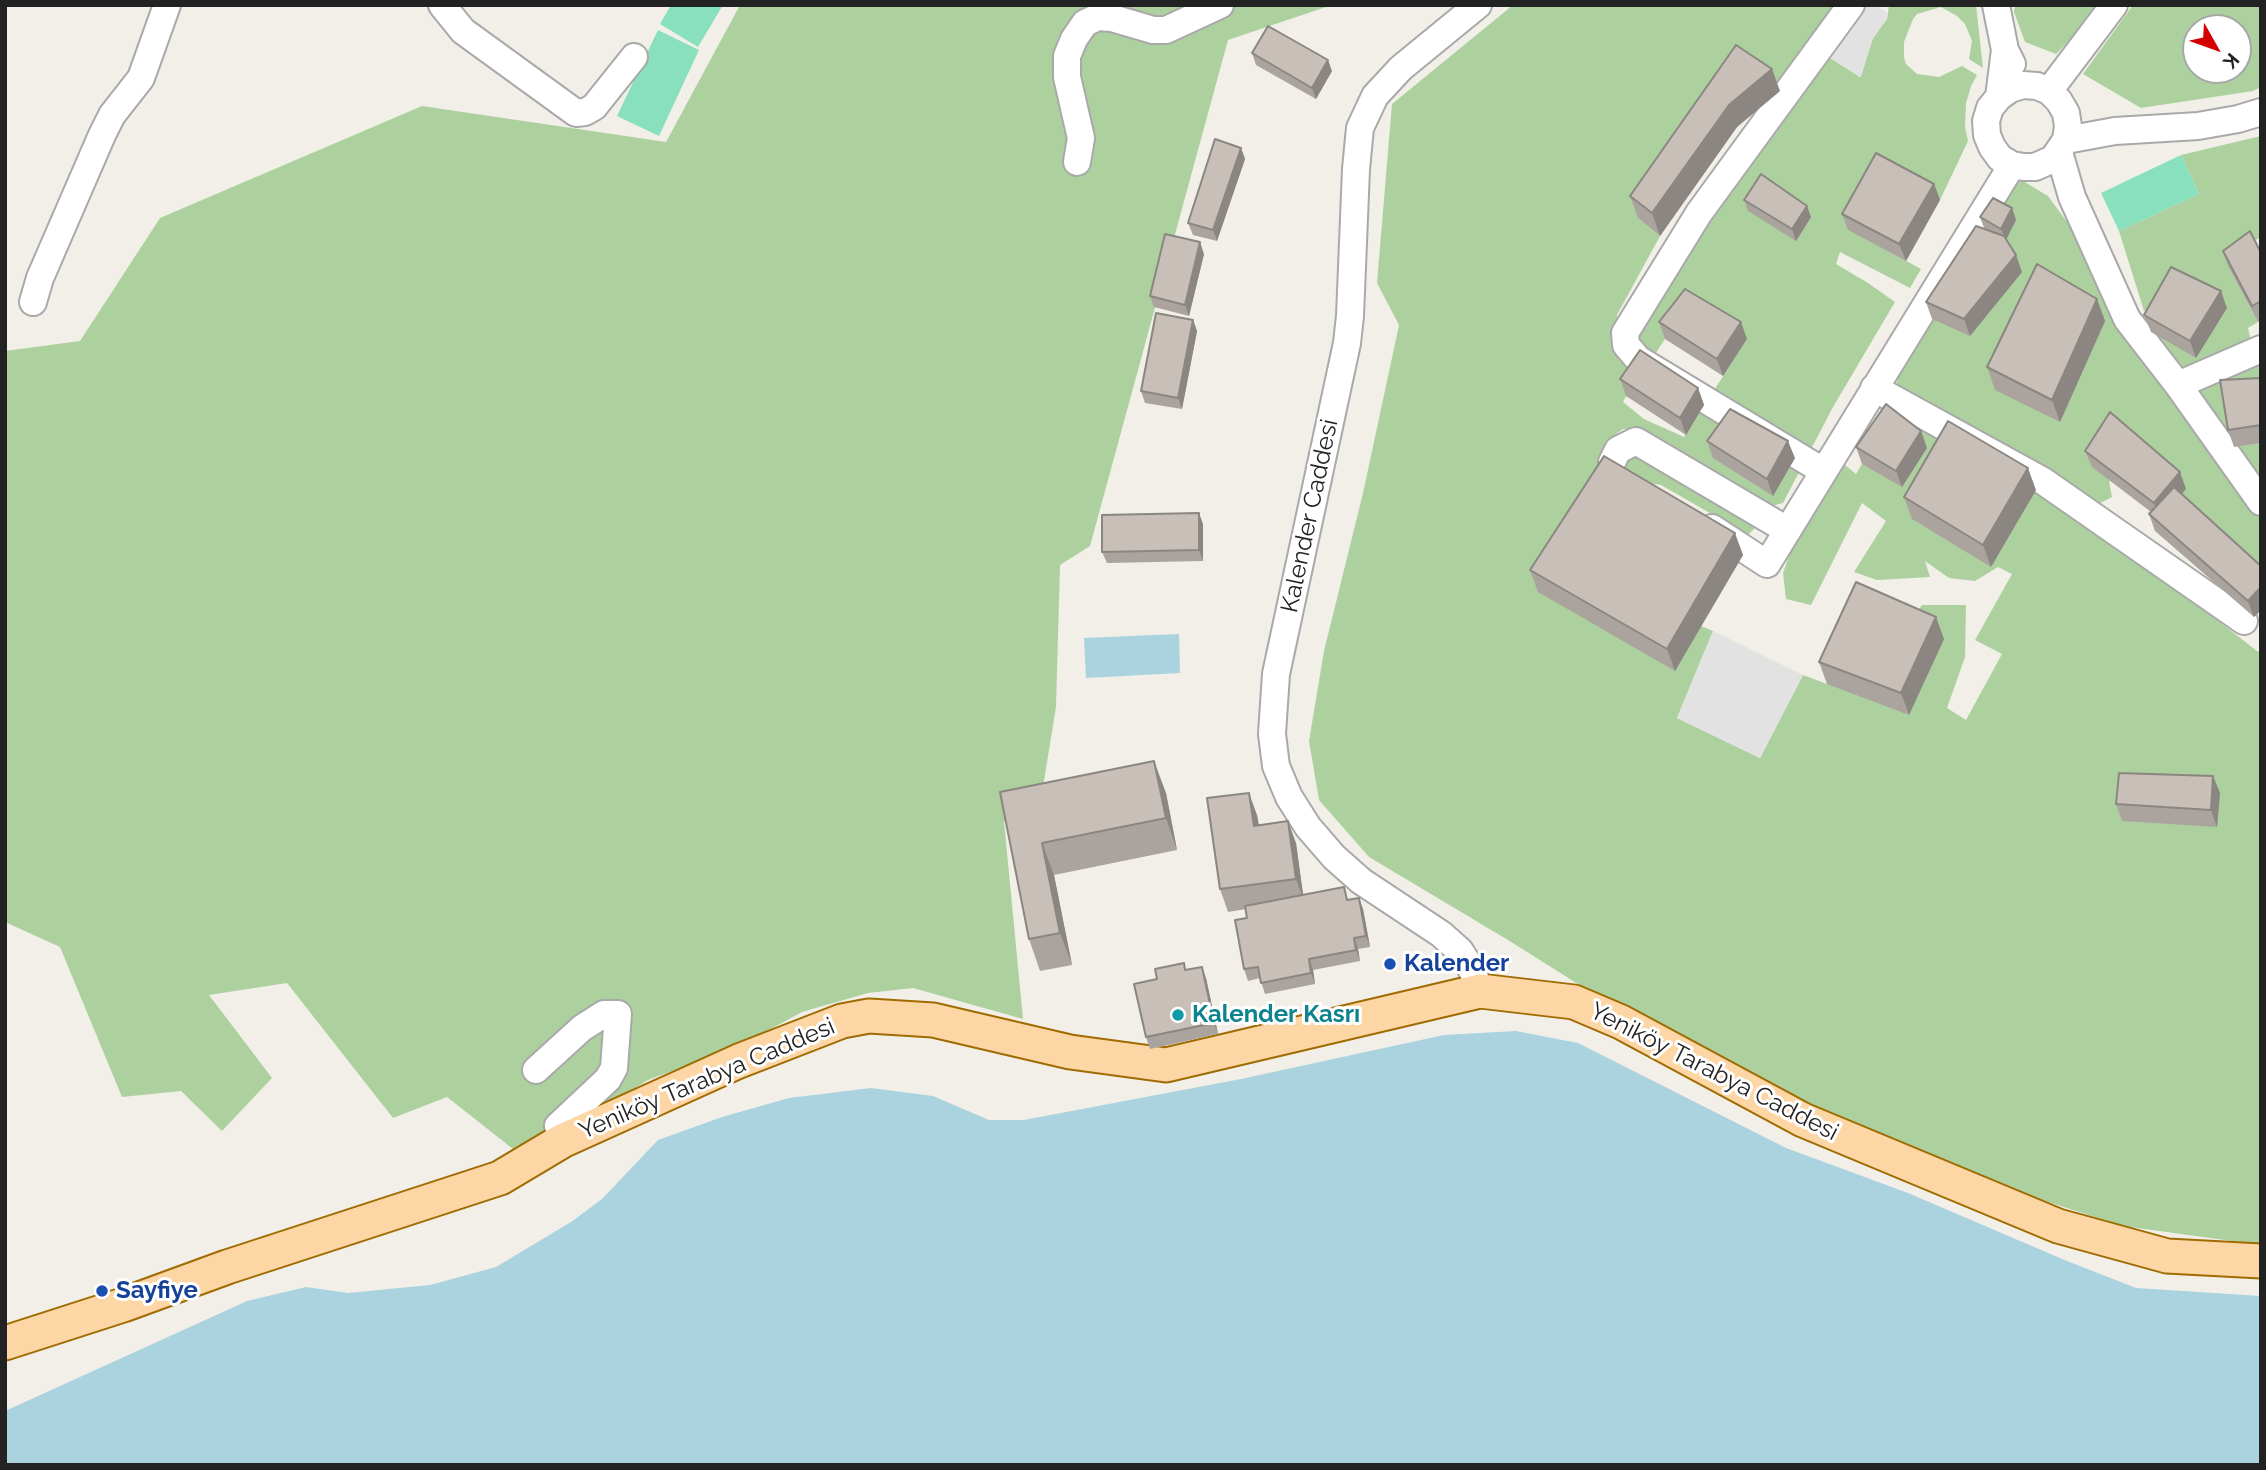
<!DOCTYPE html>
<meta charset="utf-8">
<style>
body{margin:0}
#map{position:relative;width:2266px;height:1470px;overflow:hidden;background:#f2efe9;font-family:Raleway,sans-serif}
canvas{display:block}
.frame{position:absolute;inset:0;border:7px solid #222;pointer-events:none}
.north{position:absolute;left:2182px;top:14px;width:70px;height:70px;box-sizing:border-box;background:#fff;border:2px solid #a7a7a7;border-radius:50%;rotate:130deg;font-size:19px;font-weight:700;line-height:28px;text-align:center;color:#222}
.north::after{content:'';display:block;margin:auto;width:24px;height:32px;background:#d40000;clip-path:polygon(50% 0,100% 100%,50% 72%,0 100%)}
</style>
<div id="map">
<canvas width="2266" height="1470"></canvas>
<div class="frame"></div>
<div class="north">K</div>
</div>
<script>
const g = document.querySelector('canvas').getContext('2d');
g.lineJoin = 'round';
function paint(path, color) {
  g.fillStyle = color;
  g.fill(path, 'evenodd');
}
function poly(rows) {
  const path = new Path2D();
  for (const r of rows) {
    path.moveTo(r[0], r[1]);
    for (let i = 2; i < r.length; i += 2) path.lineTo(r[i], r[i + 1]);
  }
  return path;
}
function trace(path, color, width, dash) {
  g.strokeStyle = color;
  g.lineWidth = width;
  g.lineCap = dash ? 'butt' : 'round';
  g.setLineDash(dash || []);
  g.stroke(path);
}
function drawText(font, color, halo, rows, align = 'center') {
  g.font = font + ' Raleway,sans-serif';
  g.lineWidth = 6;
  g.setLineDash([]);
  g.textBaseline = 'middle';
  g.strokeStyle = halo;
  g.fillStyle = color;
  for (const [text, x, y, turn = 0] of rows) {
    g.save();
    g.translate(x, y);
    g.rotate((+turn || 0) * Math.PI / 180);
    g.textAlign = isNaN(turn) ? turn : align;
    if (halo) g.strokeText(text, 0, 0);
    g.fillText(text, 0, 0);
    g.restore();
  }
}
const forest = poly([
 [740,5,1332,5,1228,40,1090,546,1060,565,1056,707,1038,818,1004,821,1023,1019,913,988,868,993,802,1012,741,1045,648,1080,551,1140,513,1149,447,1097,393,1118,287,983,209,995,272,1078,222,1131,181,1091,122,1097,60,947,5,922,5,351,80,341,160,218,422,106,666,142],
 [1513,5,1835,5,1780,91,1744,67,1638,218,1660,236,1617,315,1616,351,1637,375,1623,402,1644,419,1684,437,1747,339,1665,339,1655,354,1632,339,1642,316,1830,58,1860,77,1873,38,1887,19,1889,5,1976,5,1983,68,1969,59,1972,41,1965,24,1957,16,1941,7,1917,14,1913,19,1904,42,1904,57,1906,64,1917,74,1939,77,1962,66,1977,75,1971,86,1966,103,1965,127,1968,141,1940,200,1849,230,1921,269,1910,288,1840,252,1836,264,1868,283,1895,302,1833,407,1783,503,1759,509,1642,429,1623,429,1608,440,1601,458,1674,671,1701,626,1713,631,1677,718,1760,758,1803,675,1827,684,1914,617,1922,605,1966,605,1965,657,1947,708,1966,720,2002,654,1975,640,2012,574,1998,567,1975,581,1949,578,1925,561,1930,577,1877,580,1854,572,1886,521,1862,503,1811,605,1786,599,1783,573,1809,499,1833,455,1856,474,1862,464,1903,429,1897,382,1900,372,1984,228,2005,240,2016,220,1997,209,2013,184,2023,181,2048,196,2078,237,2261,508,2261,578,2177,500,2186,489,2109,481,2112,497,2077,515,2099,529,2257,651,2261,652,2261,1245,2123,1226,1902,1155,1686,1052,1508,940,1369,857,1319,800,1309,741,1324,651,1363,493,1399,325,1377,283,1392,104],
 [2015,5,2104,5,2056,54,2025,42,2014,12],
 [2133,5,2261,5,2261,87,2253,91,2141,108,2083,74],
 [2196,28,2238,28,2238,70,2196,70],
 [2261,136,2261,237,2245,246,2229,268,2258,322,2248,328,2253,350,2261,350,2261,395,2234,446,2261,443,2261,486,2151,332,2167,304,2144,311,2119,231,2199,194,2181,155],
 [1625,441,1757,526,1748,535,1661,485,1622,479]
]);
const pitch = poly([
 [671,5,723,5,698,47,660,24],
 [658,30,699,50,659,136,617,116],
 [2181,155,2199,194,2119,231,2101,193]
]);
const parking = poly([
 [1861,5,1874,5,1888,13,1887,19,1873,38,1861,77,1830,58],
 [1713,631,1803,675,1760,758,1677,718]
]);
const water = poly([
 [1179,634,1180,673,1086,678,1084,638],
 [1516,1031,1578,1043,1786,1148,1908,1193,2067,1261,2136,1288,2261,1296,2261,1465,5,1465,5,1411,247,1301,306,1287,348,1293,430,1285,496,1267,571,1222,602,1199,658,1140,722,1117,789,1098,871,1088,933,1096,989,1120,1024,1120,1241,1079,1444,1035]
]);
const minor = poly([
 [442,5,463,31,576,113,585,112,594,107,634,57],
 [1478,5,1401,68,1375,96,1360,128,1356,169,1350,316,1347,343,1276,674,1272,734,1276,766,1289,797,1308,827,1334,857,1361,881,1441,934,1460,951,1472,970,1480,991],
 [1996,5,2005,50,2012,64],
 [2049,91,2114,5],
 [1999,97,2010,89,2023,85,2037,86,2049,91,2059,101,2066,113,2068,126,2066,140,2053,159,2035,167,2023,167,2012,165,2000,158,1992,147,1987,135,1986,121,1990,108,1999,97,2005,50],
 [2066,140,2115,131,2198,126,2238,119,2261,112],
 [2059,152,2072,197,2127,319,2178,385,2261,502],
 [1077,162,1081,138,1067,77,1067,56,1074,39,1085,23,1098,17,1112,18,1153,30,1166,30,1220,5],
 [33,302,40,278,102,135,112,115,141,78,167,5],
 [2178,385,2261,349],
 [1874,388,2043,481,2244,621],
 [1612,462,1618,450,1636,441,1787,530],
 [1823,471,1638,359,1626,345,1625,333,1699,213,1851,5],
 [1712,528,1767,564,2012,165],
 [536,1070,582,1028,604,1014,618,1014,614,1068,608,1079,558,1126,562,1141]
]);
const major = poly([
 [5,1343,123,1305,227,1267,500,1178,562,1141,739,1061,842,1021,869,1016,933,1020,1070,1052,1166,1065,1480,991,1574,1002,1621,1022,1803,1120,2058,1226,2167,1256,2261,1261]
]);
const wall = poly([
 [1252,53,1332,71,1316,99,1256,65],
 [1780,91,1737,127,1660,236,1638,218,1630,196],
 [1241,148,1245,159,1217,241,1193,235,1188,223],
 [1934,184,1940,200,1906,261,1848,230,1842,214],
 [1744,200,1811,217,1796,241,1748,211],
 [2012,208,2016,220,2006,240,2022,272,1970,336,1932,319,1926,302,1990,231,1984,228,1980,217],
 [2223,251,2261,253,2261,321,2258,322,2229,268],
 [1204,254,1189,316,1154,307,1150,296],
 [2097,299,2105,321,2060,422,1995,390,1987,367],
 [2227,308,2196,358,2151,332,2144,315],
 [1193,320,1197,331,1182,409,1145,403,1141,391],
 [1659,322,1747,339,1723,376,1665,339],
 [2261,378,2261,443,2234,447,2228,430],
 [1620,379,1698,388,1704,405,1686,435,1626,396],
 [1707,441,1795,458,1773,496,1713,458],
 [1856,447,1927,448,1902,487,1862,464],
 [2085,451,2186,489,2182,494,2261,566,2261,610,2254,617,2155,531,2149,514,2151,512,2092,467],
 [2036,490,1991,567,1912,519,1904,497],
 [1203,524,1203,561,1107,563,1102,552],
 [1743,555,1675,671,1538,592,1530,570],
 [1944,639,1909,715,1827,684,1819,662],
 [2213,776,2220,793,2217,827,2122,821,2116,804],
 [1000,792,1166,793,1177,850,1054,875,1072,965,1040,971,1029,939],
 [1257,815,1259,825,1296,843,1303,895,1349,900,1363,909,1370,947,1358,949,1360,961,1313,970,1315,984,1265,994,1260,978,1248,981,1244,969,1247,918,1246,909,1228,912,1220,889],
 [1186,970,1206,978,1218,1034,1150,1049,1146,1037,1157,979]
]);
const shadedWall = poly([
 [1328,60,1332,71,1316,99,1312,88],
 [1772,69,1780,91,1737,127,1660,236,1652,213,1729,105],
 [1241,148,1245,159,1217,241,1213,230],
 [1934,184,1940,200,1906,261,1899,244],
 [1807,206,1811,217,1796,241,1792,229],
 [2012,208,2016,220,2006,240,2001,229],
 [1200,242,1204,254,1189,316,1185,305],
 [2016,255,2022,272,1970,336,1964,319],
 [2221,291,2227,308,2196,358,2190,341],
 [2097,299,2105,321,2060,422,2052,400],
 [1193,320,1197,331,1182,409,1178,398],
 [1741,322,1747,339,1723,376,1717,359],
 [1698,388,1704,405,1686,435,1680,418],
 [1921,431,1927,448,1902,487,1896,471],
 [1788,441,1795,458,1773,496,1767,479],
 [2028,468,2036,490,1991,567,1983,545],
 [2180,472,2186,489,2160,519,2154,503],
 [1199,513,1203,524,1203,561,1199,550],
 [1735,533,1743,555,1675,671,1667,649],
 [2261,587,2261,610,2254,617,2248,601],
 [1936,617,1944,639,1909,715,1901,693],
 [1154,761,1166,793,1177,850,1166,818],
 [2213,776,2220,793,2217,827,2211,810],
 [1249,793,1257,815,1262,848,1254,826],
 [1288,821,1296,843,1304,901,1296,879],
 [1042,843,1054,875,1072,965,1060,933],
 [1359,898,1363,909,1370,947,1366,936],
 [1354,938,1358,949,1360,961,1356,950],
 [1309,959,1313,970,1315,984,1311,973],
 [1202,967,1206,978,1218,1034,1214,1023]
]);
const building = poly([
 [1268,26,1328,60,1312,88,1252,53,1268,26],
 [1736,45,1772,69,1729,105,1652,213,1630,196,1736,45],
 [1215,139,1241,148,1213,230,1188,223,1215,139],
 [1876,153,1934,184,1899,244,1842,214,1876,153],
 [1761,174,1807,206,1792,229,1744,200,1761,174],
 [1993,198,2012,208,2001,229,1980,217,1993,198],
 [1976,226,2004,236,2016,255,1964,319,1926,302,1976,226],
 [2250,231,2261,253,2261,301,2252,306,2223,251,2250,231],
 [1165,234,1200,242,1185,305,1150,296,1165,234],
 [2037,264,2097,299,2052,400,1987,367,2037,264],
 [2171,267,2221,291,2190,341,2144,315,2171,267],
 [1685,289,1741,322,1717,359,1659,322,1685,289],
 [1156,313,1193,320,1178,398,1141,391,1156,313],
 [1640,350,1698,388,1680,418,1620,379,1640,350],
 [2261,378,2261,425,2228,430,2220,380,2261,378],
 [1886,404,1921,431,1896,471,1856,447,1886,404],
 [1730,409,1788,441,1767,479,1707,441,1730,409],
 [2110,412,2180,472,2154,503,2085,451,2110,412],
 [1948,421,2028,468,1983,545,1904,497,1948,421],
 [1604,456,1735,533,1667,649,1530,570,1604,456],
 [2174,487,2261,566,2261,587,2248,601,2149,514,2174,487],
 [1199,513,1199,550,1102,552,1102,515,1199,513],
 [1856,582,1936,617,1901,693,1819,662,1856,582],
 [1154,761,1166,818,1042,843,1060,933,1029,939,1000,792,1154,761],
 [2119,773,2213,776,2211,810,2116,804,2119,773],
 [1249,793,1254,826,1288,821,1296,879,1220,889,1207,798,1249,793],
 [1344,887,1347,900,1359,898,1366,936,1354,938,1356,950,1309,959,1311,973,1261,983,1258,967,1244,969,1235,920,1247,918,1245,906,1344,887],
 [1184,963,1185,970,1202,967,1214,1023,1146,1037,1134,984,1157,979,1155,969,1184,963]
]);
const markers = [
 [1390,964,7,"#1a4fb4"],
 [1178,1015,7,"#0f9aa8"],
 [102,1291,7,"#1a4fb4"]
];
const streetNames = [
 ["Kalender Caddesi",1310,516,-78],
 ["Yeniköy Tarabya Caddesi",1714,1072,27],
 ["Yeniköy Tarabya Caddesi",707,1079,-23]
];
const transitNames = [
 ["Kalender",1404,964],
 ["Sayfiye",116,1291]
];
const cultureNames = [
 ["Kalender Kasrı",1192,1015]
];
paint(forest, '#add19e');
paint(pitch, '#88e0be');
paint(parking, '#e2e2e2');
paint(water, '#aad3df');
trace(minor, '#a9a9a9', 30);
trace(major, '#a06b00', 37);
trace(minor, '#fff', 26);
trace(major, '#fcd6a4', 33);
paint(wall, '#aba49e');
paint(shadedWall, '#8b8681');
paint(building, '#c7bfb8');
trace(building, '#8b8681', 2);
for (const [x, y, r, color] of markers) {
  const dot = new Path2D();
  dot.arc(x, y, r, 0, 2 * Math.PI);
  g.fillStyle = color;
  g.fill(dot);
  trace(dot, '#fff', 2.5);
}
drawText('24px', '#222', '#fff', streetNames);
drawText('bold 24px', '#164399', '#fff', transitNames, 'left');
drawText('bold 24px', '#0d838f', '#fff', cultureNames, 'left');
</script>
